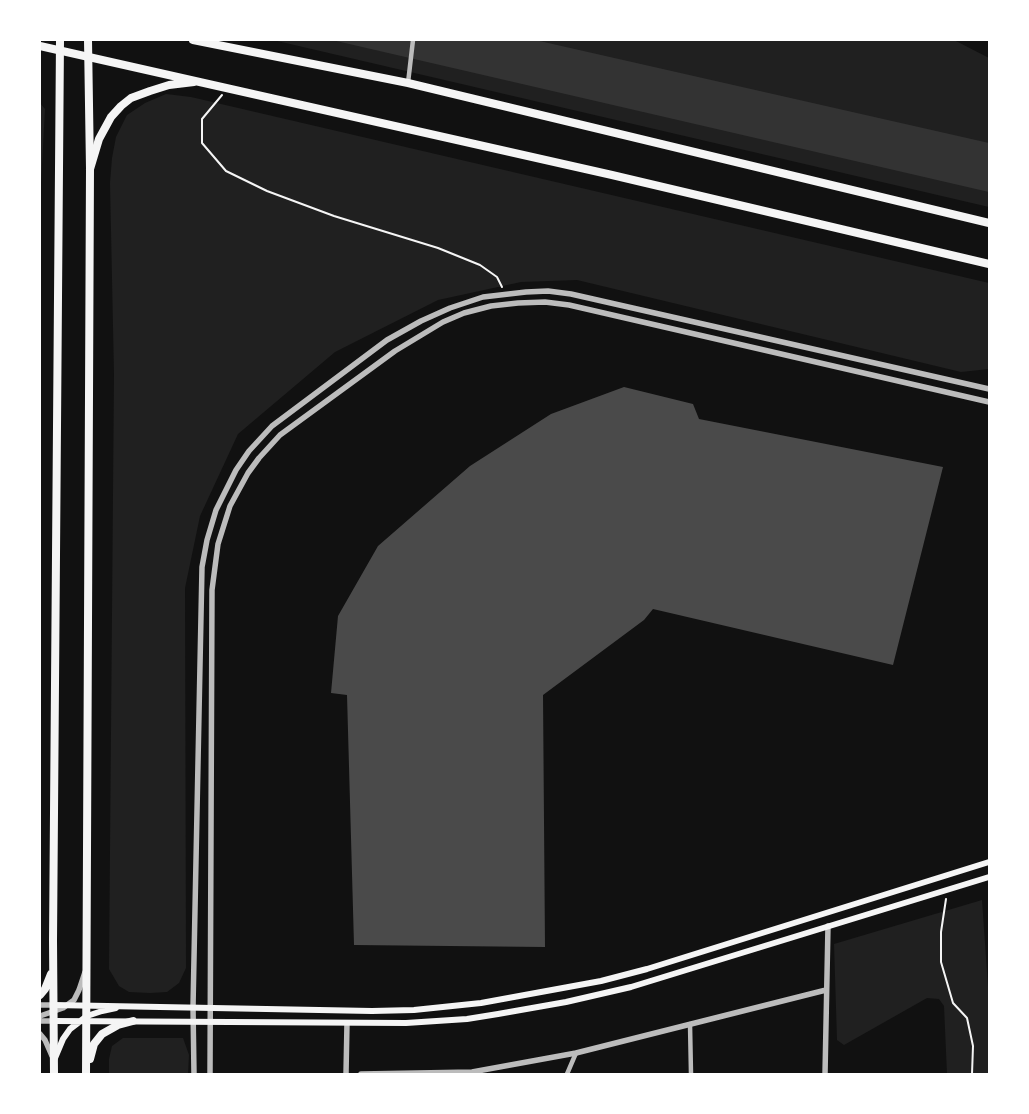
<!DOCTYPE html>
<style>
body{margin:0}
#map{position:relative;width:1029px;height:1114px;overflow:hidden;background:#111;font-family:"Space Grotesk",sans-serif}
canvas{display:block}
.frame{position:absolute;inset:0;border:41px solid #fff;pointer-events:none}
</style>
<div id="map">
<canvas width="1029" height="1114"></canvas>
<div class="frame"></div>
</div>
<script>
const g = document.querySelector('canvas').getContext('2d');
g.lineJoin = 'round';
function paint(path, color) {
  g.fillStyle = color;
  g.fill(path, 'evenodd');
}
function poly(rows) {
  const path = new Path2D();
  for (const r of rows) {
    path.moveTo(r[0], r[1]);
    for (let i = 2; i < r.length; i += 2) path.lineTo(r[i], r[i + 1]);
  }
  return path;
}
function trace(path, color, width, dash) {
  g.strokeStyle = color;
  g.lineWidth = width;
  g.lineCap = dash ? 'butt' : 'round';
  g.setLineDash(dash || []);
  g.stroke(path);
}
const green = poly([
 [273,40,954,40,989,58,989,207],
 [166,94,191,97,989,283,989,369,961,372,577,280,521,282,438,300,335,352,238,434,200,516,185,588,186,968,179,983,167,992,150,993,129,992,119,986,109,969,114,374,110,183,112,158,116,137,127,115,145,103],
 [40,103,45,109,40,202],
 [982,900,989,1001,989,1074,947,1074,944,1006,939,999,927,998,844,1045,837,1040,834,944],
 [123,1038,183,1038,189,1055,188,1074,109,1074,109,1059,112,1046]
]);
const water = poly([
 [332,40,535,40,989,143,989,192]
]);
const building = poly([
 [624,387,693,404,699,419,943,467,893,665,653,609,644,620,543,695,545,947,354,945,347,695,331,693,338,616,378,546,470,466,551,414]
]);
const path = poly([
 [222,95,202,119,202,143,226,171,267,191,334,216,438,248,480,265,497,277,502,287],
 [946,899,941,932,941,962,953,1003,967,1018,973,1046,972,1074]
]);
const minor = poly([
 [408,83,413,40],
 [690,1024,691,1074],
 [567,1074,576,1053]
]);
const tertiary = poly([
 [40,1005,54,1005],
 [40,1016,63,1008,74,1000,79,990,85,972],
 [40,1021,54,1021],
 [40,1034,45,1040,52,1056],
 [194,1074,193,1007,202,567,207,540,216,510,236,470,249,451,272,426,387,340,421,321,450,308,483,297,526,292,548,291,571,294,989,389],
 [210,1074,212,590,218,544,230,506,248,473,259,458,280,435,395,351,443,322,464,313,491,306,518,303,545,302,569,305,989,402],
 [346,1074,347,1023],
 [361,1074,472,1072,576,1053,826,990],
 [825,1074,828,926]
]);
const secondary = poly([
 [54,1005,372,1011,414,1010,481,1003,601,981,647,969,989,862],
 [54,1021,406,1023,467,1019,498,1014,566,1002,631,987,989,877],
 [55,1058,63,1039,70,1029,87,1016,102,1011,116,1008]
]);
const primary = poly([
 [40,995,45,989,51,974],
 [90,1059,94,1044,102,1034,118,1025,133,1021],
 [54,1074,53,940,60,40],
 [86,1074,90,169,88,40]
]);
const trunk = poly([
 [193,40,408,83,989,223],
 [40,46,612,175,989,264],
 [90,169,99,139,111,117,121,106,131,98,150,91,169,85,194,82]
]);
paint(green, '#202020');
paint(water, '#333');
paint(building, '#4a4a4a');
trace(path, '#f5f5f5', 2);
trace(minor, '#bcbcbc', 4.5);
trace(tertiary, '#bcbcbc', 5.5);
trace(secondary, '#f5f5f5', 6);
trace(primary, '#f5f5f5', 8);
trace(trunk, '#f5f5f5', 8);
</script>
